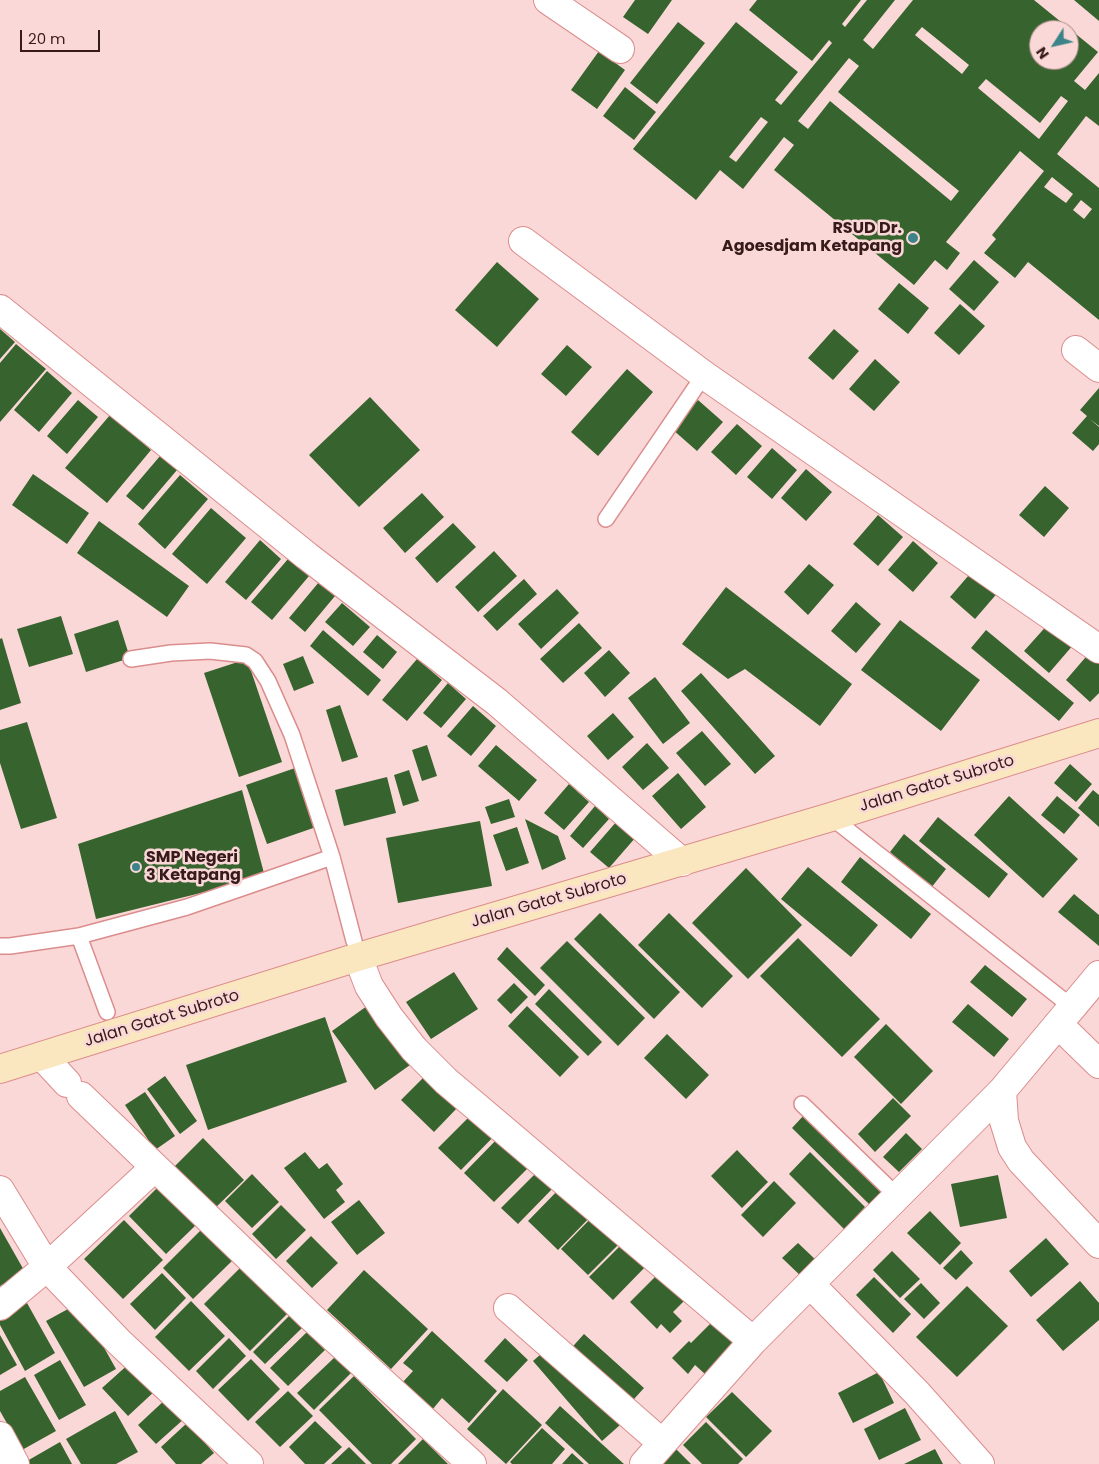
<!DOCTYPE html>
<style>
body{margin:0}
#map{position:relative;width:1099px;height:1464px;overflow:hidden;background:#fad8d7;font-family:Poppins,sans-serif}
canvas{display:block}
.north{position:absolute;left:1029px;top:20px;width:50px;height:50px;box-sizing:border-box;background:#fad8d7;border:1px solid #ac8c8b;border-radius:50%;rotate:235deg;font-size:14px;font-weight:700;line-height:20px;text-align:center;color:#371a1a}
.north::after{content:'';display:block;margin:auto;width:18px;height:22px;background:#3c8489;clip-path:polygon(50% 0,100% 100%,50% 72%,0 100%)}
.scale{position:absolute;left:20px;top:30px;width:80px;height:22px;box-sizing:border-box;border:2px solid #371a1a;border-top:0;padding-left:6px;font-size:15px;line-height:18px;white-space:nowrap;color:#371a1a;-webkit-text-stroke:4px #fad8d7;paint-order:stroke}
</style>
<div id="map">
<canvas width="1099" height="1464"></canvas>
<div class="north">N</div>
<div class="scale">20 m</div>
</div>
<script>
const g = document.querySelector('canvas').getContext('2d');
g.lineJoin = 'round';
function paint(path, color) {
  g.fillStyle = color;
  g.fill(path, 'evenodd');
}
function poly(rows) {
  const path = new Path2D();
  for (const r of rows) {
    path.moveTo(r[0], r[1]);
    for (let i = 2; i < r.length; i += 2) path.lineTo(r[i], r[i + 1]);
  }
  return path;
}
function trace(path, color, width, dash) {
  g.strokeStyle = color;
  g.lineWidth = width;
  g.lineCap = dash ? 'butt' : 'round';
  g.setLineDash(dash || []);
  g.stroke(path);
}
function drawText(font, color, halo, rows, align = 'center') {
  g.font = font + ' Poppins,sans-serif';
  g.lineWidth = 5;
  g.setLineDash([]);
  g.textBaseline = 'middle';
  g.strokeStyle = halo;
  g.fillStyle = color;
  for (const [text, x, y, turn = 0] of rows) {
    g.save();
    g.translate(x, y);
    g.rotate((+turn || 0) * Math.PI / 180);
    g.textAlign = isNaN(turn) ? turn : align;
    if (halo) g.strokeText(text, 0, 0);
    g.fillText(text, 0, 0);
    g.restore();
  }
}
const building = poly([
 [635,0,672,0,648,34,623,17],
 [757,0,861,0,842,24,845,27,867,0,895,0,863,40,873,49,913,0,1034,0,1098,52,1074,81,1085,90,1099,73,1099,126,1086,116,1057,154,1099,188,1099,320,1028,262,1015,278,984,253,996,239,992,235,1044,171,1020,151,946,242,960,253,947,270,935,260,914,285,774,170,794,145,784,137,743,189,720,170,696,200,633,149,736,22,798,72,775,100,781,105,832,43,829,40,812,61,749,10],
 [922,27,969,65,962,74,915,35],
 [1039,30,1069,30,1069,60,1039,60],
 [849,58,859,66,838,92,959,191,951,201,830,101,808,129,798,121],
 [986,79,1040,123,1061,96,1068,101,1039,139,978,88],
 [761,117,768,122,736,162,729,157],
 [1052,177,1073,194,1066,203,1044,187],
 [1081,200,1092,209,1084,219,1073,210],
 [1074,0,1099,0,1099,21],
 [678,22,705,43,657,104,630,83],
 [599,51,625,70,597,109,571,90],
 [625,87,656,112,634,140,603,116],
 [974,260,999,282,974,311,949,289],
 [497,262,539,299,497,347,455,310],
 [899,283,929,308,908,334,878,309],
 [960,304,985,326,959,355,934,333],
 [0,329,15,342,0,359],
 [834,329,859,351,833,380,808,358],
 [16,344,46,369,0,422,0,363],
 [567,345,592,367,566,396,541,374],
 [875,359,900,382,874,411,849,389],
 [627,369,653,392,598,456,571,432],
 [47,371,72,393,39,432,14,410],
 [1099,388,1099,426,1090,419,1099,427,1099,444,1093,451,1072,433,1087,416,1080,410],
 [370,397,420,450,359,507,309,455],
 [78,400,98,417,67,454,47,436],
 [698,400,723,422,697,451,672,429],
 [110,415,151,450,107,503,65,468],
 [737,424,762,446,736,475,711,452],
 [772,448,797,470,772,499,747,477],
 [160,456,177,470,143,510,126,496],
 [806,469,832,492,806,521,781,498],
 [33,474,89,513,67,544,12,505],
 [180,475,208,499,165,549,138,524],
 [1045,486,1069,508,1044,537,1019,515],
 [422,493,444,517,405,553,383,528],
 [211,508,246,538,207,584,172,554],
 [878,515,903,537,878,566,853,544],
 [99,521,189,586,167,617,77,553],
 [453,523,476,547,437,583,415,558],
 [260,540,281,559,246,600,225,582],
 [913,541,938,563,913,592,888,570],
 [494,551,517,576,478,612,455,587],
 [288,559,309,576,272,620,251,602],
 [809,564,834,585,808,615,784,592],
 [975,568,1000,590,975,619,950,597],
 [524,579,537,594,497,631,483,616],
 [319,582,335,596,305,632,289,618],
 [726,587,852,684,820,726,745,669,728,679,682,644],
 [557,589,579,613,541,649,518,624],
 [856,602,881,624,856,653,831,631],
 [342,603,370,627,353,646,325,622],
 [61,616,73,654,29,667,17,629],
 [118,620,130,658,86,672,74,634],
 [900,620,980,680,941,731,861,670],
 [1050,622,1074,644,1049,673,1024,651],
 [579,623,602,648,563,683,540,659],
 [323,630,381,680,368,696,310,646],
 [986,630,1074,703,1059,721,971,648],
 [377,635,397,652,383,669,363,652],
 [2,638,21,703,0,710,0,639],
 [609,650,630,673,605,697,584,673],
 [1091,651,1099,658,1099,693,1090,702,1066,680],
 [303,656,314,683,294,691,283,664],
 [247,659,282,762,239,777,204,673],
 [417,659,442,680,407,721,382,700],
 [701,673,775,756,755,774,681,691],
 [655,677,690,723,663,744,628,698],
 [448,683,466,699,441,728,423,713],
 [340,705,358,757,342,762,326,710],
 [473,706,496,726,471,756,447,736],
 [613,713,634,737,608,760,587,736],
 [27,722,57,818,21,829,0,763,0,730],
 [702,731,731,764,705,786,676,753],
 [647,743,669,768,643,790,622,767],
 [427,745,437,776,422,781,412,750],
 [496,745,537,780,519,801,478,766],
 [1070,764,1092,784,1076,802,1054,783],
 [298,767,319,826,267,844,246,785],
 [409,770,419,801,403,806,394,775],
 [678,773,706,807,681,829,652,796],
 [387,777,396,813,344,826,335,790],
 [569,784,589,802,564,830,544,813],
 [242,790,265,877,96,919,78,844],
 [1093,790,1099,795,1099,827,1078,808],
 [1009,796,1078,859,1043,898,974,835],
 [1057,796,1080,815,1064,834,1041,815],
 [509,799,515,817,491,824,485,807],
 [595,806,609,819,583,848,570,836],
 [938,817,1008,874,989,898,919,841],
 [525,819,558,836,566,859,542,870],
 [480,821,492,886,398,903,386,838],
 [617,821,636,837,609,868,590,852],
 [517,827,529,863,506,871,493,835],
 [904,834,946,869,931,888,890,852],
 [860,857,931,914,911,939,841,882],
 [808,867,878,925,851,957,781,899],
 [746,868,802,925,748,979,692,923],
 [1074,894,1099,915,1099,946,1058,912],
 [600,913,680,992,654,1019,574,939],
 [669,913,733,976,702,1008,638,945],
 [798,938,880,1019,842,1057,760,976],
 [567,941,645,1018,618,1046,540,968],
 [507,947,545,985,535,996,497,959],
 [985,965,1027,999,1012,1017,970,982],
 [454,972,478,1009,431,1039,406,1002],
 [514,983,528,997,511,1014,497,1000],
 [549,989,602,1042,588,1056,535,1004],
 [374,1001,417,1060,375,1090,332,1031],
 [968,1004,1009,1039,994,1057,952,1022],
 [527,1006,579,1057,560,1077,508,1026],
 [325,1017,347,1082,208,1130,186,1065],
 [886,1024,933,1071,901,1104,854,1057],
 [667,1034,709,1075,686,1099,644,1058],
 [427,1074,459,1106,434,1132,401,1100],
 [165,1076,197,1121,180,1134,147,1089],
 [145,1092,175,1136,155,1150,125,1105],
 [893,1098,911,1116,875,1152,858,1134],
 [476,1110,499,1131,461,1170,438,1148],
 [805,1114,883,1191,869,1204,792,1128],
 [906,1133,922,1149,899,1172,883,1157],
 [501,1135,531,1165,494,1202,464,1173],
 [203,1138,244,1180,211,1212,170,1171],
 [737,1150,768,1182,742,1208,711,1176],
 [305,1152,319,1169,327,1163,343,1184,336,1190,345,1202,324,1219,284,1168],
 [810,1152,865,1207,844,1229,789,1174],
 [538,1171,554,1187,518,1224,501,1208],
 [252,1174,279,1202,252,1228,225,1201],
 [998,1175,1007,1218,960,1227,951,1184],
 [774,1181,796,1203,763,1237,741,1215],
 [564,1184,594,1213,558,1250,528,1221],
 [158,1187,196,1225,166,1254,129,1216],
 [359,1200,385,1233,357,1255,331,1222],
 [281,1205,306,1230,276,1259,252,1234],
 [930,1211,961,1243,940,1265,907,1233],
 [595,1214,622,1241,588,1275,561,1249],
 [124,1220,163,1260,123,1299,84,1259],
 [0,1228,25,1272,0,1286],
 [201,1230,232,1261,193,1299,163,1268],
 [311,1236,338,1263,312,1288,286,1261],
 [1046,1238,1069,1264,1031,1297,1009,1271],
 [625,1241,648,1264,613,1300,589,1277],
 [798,1243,818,1262,803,1278,782,1258],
 [961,1250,973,1263,956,1280,943,1268],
 [892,1251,920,1279,900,1298,873,1270],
 [245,1263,291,1310,250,1351,204,1304],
 [364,1270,428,1329,391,1369,327,1310],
 [662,1270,688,1297,673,1312,682,1321,670,1333,661,1324,657,1329,630,1302],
 [162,1273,186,1298,155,1330,130,1304],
 [874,1277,911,1314,893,1333,856,1295],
 [1080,1281,1099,1303,1099,1320,1063,1351,1036,1320],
 [921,1283,940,1303,924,1319,904,1299],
 [967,1286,1008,1326,957,1377,916,1337],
 [191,1301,225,1336,189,1371,155,1337],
 [27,1303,55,1353,25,1371,0,1325,0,1318],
 [79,1303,116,1369,84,1387,46,1321],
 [291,1314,303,1327,265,1364,253,1352],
 [713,1321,735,1343,705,1374,695,1365,688,1374,672,1358,689,1341,691,1343],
 [432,1331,497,1391,469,1423,442,1398,432,1410,402,1383,413,1371,403,1363],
 [307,1332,325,1350,288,1386,270,1368],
 [584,1334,644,1388,625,1409,566,1354],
 [0,1335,17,1365,0,1375],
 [229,1338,246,1356,213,1389,196,1371],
 [505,1338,528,1360,507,1382,484,1361],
 [550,1346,620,1425,602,1441,533,1361],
 [335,1357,351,1373,314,1410,297,1393],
 [251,1359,280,1389,248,1421,218,1390],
 [60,1360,86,1405,59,1420,34,1375],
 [131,1362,156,1390,128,1416,102,1388],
 [879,1372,894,1403,853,1423,838,1393],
 [354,1376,416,1439,391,1464,372,1464,319,1410],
 [25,1377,56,1431,22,1450,0,1411,0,1391],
 [503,1389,542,1425,506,1464,467,1429],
 [288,1391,313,1416,280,1447,255,1422],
 [732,1392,772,1431,746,1457,706,1417],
 [167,1398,185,1418,156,1444,138,1425],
 [560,1406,624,1464,589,1464,545,1423],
 [905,1408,921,1440,879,1460,864,1429],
 [115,1411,138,1452,116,1464,81,1464,66,1439],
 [315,1421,342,1447,324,1464,305,1464,289,1447],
 [706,1422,743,1459,738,1464,702,1464,683,1445],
 [187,1423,214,1453,201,1464,176,1464,161,1447],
 [542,1428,565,1449,552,1464,512,1464,510,1462],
 [423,1439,448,1464,398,1464],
 [60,1442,72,1464,28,1464,27,1461],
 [673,1446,691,1464,656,1464],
 [349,1447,366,1464,331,1464],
 [935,1449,943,1464,904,1464],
 [572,1453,584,1464,562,1464]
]);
const lane = poly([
 [606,519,704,375],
 [131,659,171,653,210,651,246,655,255,661,268,681,292,735,332,857,354,941],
 [831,817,1072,1007],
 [79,936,107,1012],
 [0,946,10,946,79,936,187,907,332,857],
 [802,1104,897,1196]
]);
const street = poly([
 [548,0,620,49],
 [523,241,704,375,1099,649],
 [0,309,307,556,497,702,682,862],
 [1076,350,1099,368],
 [358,957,369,986,389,1017,414,1049,446,1081,753,1341],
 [1058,1024,1099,1064],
 [42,1056,67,1083],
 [1002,1091,1004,1121,1012,1147,1021,1161,1099,1244],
 [81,1096,309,1315,472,1464],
 [0,1190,47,1267,119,1342,249,1464],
 [810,1284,917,1393,980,1464],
 [0,1306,47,1267,154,1168],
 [508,1308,662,1443],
 [0,1436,15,1464],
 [644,1464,753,1341,1002,1091,1099,975]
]);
const secondary = poly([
 [0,1069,358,957,831,817,1099,733]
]);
const markers = [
 [913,238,6,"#3c8489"],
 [136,867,5,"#3c8489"]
];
const poiNames = [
 ["RSUD Dr.",902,229],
 ["Agoesdjam Ketapang",902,247],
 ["SMP Negeri",146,858,"left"],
 ["3 Ketapang",146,876,"left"]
];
const streetNames = [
 ["Jalan Gatot Subroto",937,784,-17],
 ["Jalan Gatot Subroto",549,901,-16],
 ["Jalan Gatot Subroto",162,1019,-17]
];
paint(building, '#37632e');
trace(lane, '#db8d8d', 18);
trace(street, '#db8d8d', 30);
trace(secondary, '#db8d8d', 30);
trace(lane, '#fff', 15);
trace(street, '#fff', 28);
trace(secondary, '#fae7bf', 28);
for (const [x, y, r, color] of markers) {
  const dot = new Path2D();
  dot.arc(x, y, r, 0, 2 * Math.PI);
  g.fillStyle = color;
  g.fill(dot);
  trace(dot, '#fad8d7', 2);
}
drawText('bold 16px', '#371a1a', '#fad8d7', poiNames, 'right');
drawText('16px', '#371a1a', '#fad8d7', streetNames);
</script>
